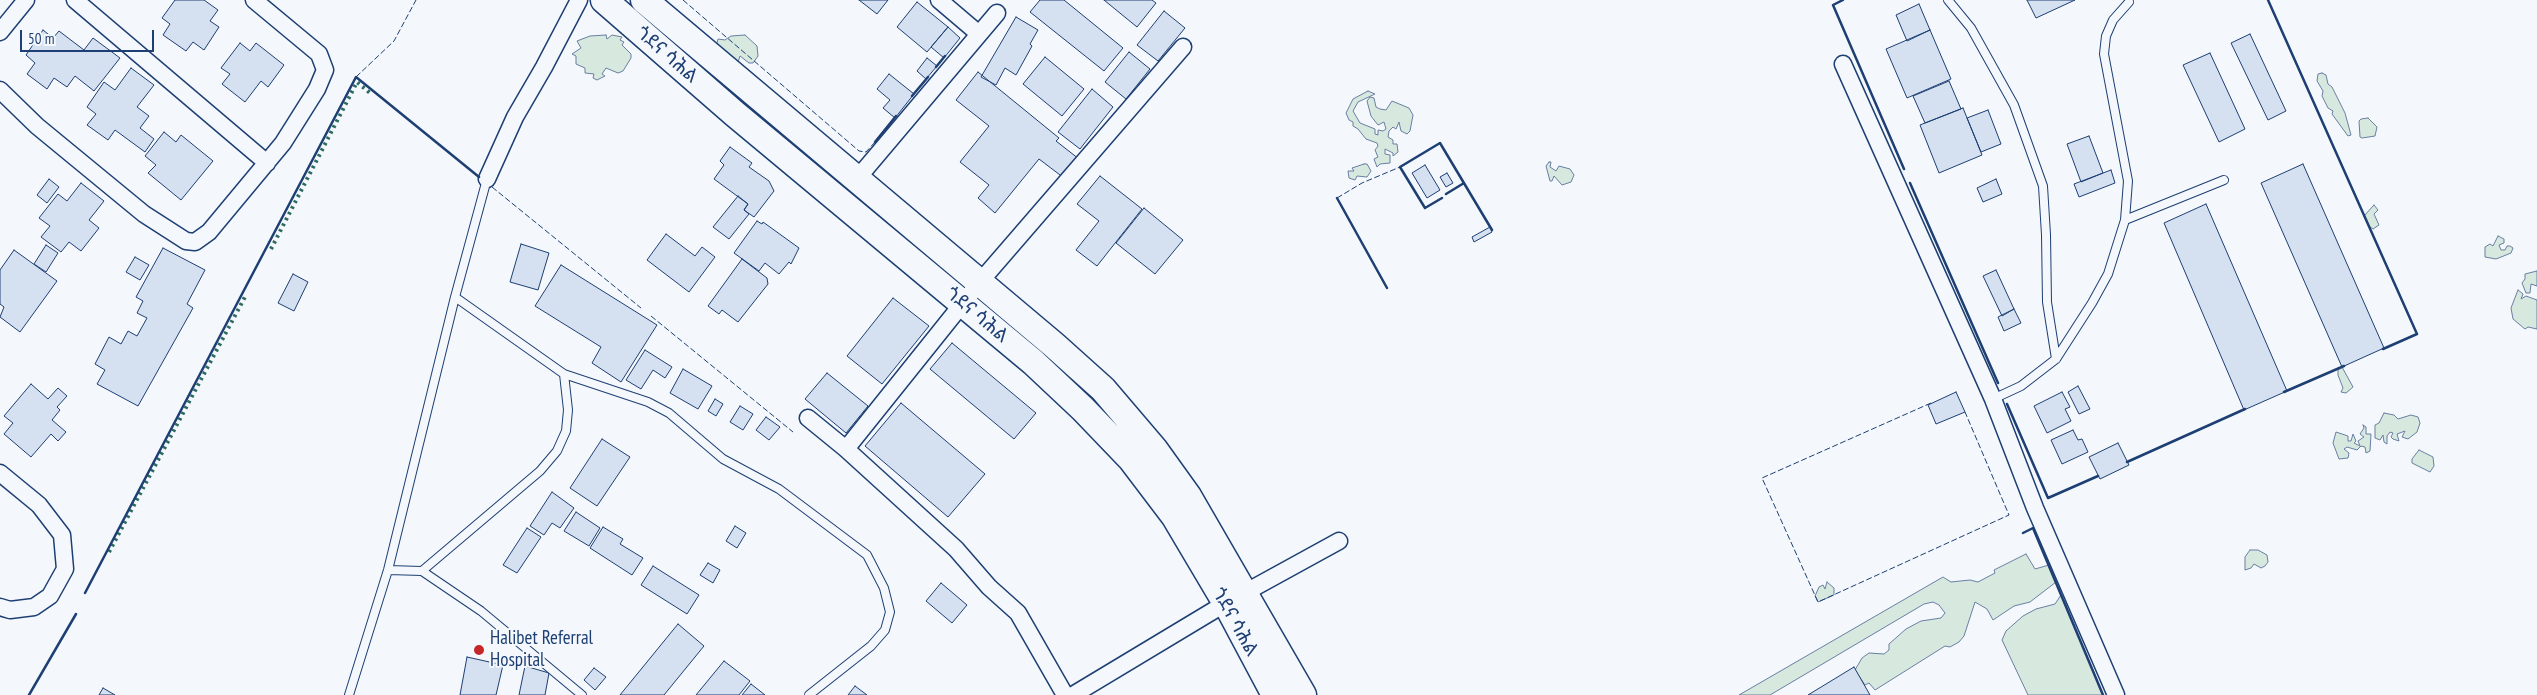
<!DOCTYPE html>
<meta charset="utf-8">
<style>
body{margin:0}
#map{position:relative;width:2537px;height:695px;overflow:hidden;background:#f4f7fb;font-family:"PT Sans Narrow",sans-serif}
canvas{display:block}
.scale{position:absolute;left:20px;top:30px;width:134px;height:22px;box-sizing:border-box;border:2px solid #1d3f73;border-top:0;padding-left:6px;font-size:15px;line-height:18px;white-space:nowrap;color:#1d3f73;-webkit-text-stroke:4px #f4f7fb;paint-order:stroke}
</style>
<div id="map">
<canvas width="2537" height="695"></canvas>
<div class="scale">50 m</div>
</div>
<script>
const g = document.querySelector('canvas').getContext('2d');
g.lineJoin = 'round';
function paint(path, color) {
  g.fillStyle = color;
  g.fill(path, 'evenodd');
}
function poly(rows) {
  const path = new Path2D();
  for (const r of rows) {
    path.moveTo(r[0], r[1]);
    for (let i = 2; i < r.length; i += 2) path.lineTo(r[i], r[i + 1]);
  }
  return path;
}
function trace(path, color, width, dash) {
  g.strokeStyle = color;
  g.lineWidth = width;
  g.lineCap = dash ? 'butt' : 'round';
  g.setLineDash(dash || []);
  g.stroke(path);
}
function drawText(font, color, halo, rows, align = 'center') {
  g.font = font + ' "PT Sans Narrow","Noto Sans Ethiopic",sans-serif';
  g.lineWidth = 4;
  g.setLineDash([]);
  g.textBaseline = 'middle';
  g.strokeStyle = halo;
  g.fillStyle = color;
  for (const [text, x, y, turn = 0] of rows) {
    g.save();
    g.translate(x, y);
    g.rotate((+turn || 0) * Math.PI / 180);
    g.textAlign = isNaN(turn) ? turn : align;
    if (halo) g.strokeText(text, 0, 0);
    g.fillText(text, 0, 0);
    g.restore();
  }
}
const green = poly([
 [606,35,607,39,612,35,622,37,620,40,624,42,622,45,631,54,631,58,623,71,618,73,606,68,602,74,605,76,597,80,593,78,594,74,585,73,585,68,576,64,576,56,572,54,581,48,577,41,590,36,606,35],
 [745,35,757,46,758,56,753,63,749,63,740,56,738,62,716,47,718,39,725,40,731,36,745,35],
 [2322,73,2326,75,2328,84,2332,87,2345,113,2351,135,2348,136,2332,114,2333,111,2328,108,2322,96,2323,91,2317,81,2318,74,2322,73],
 [1368,91,1375,94,1358,102,1353,111,1360,123,1375,129,1375,134,1378,135,1378,130,1383,131,1386,129,1384,122,1378,125,1371,116,1367,101,1370,97,1374,98,1376,107,1380,109,1386,110,1392,101,1409,108,1413,115,1410,131,1407,134,1401,131,1399,122,1396,129,1393,127,1389,131,1388,137,1393,140,1393,144,1397,144,1398,152,1393,156,1393,153,1385,149,1385,154,1390,155,1390,163,1380,164,1377,167,1374,159,1378,157,1375,150,1378,146,1377,143,1366,139,1358,129,1353,126,1353,122,1349,120,1346,113,1353,99,1368,91],
 [2368,118,2377,127,2375,136,2362,138,2360,137,2359,121,2361,119,2368,118],
 [1549,162,1551,162,1550,167,1556,171,1559,166,1570,169,1574,175,1571,182,1562,185,1554,176,1552,181,1550,181,1546,166,1549,162],
 [1364,164,1367,164,1371,171,1367,177,1357,176,1355,180,1349,178,1348,171,1354,171,1352,168,1364,164],
 [2374,205,2378,210,2374,214,2379,225,2373,229,2369,226,2364,216,2374,205],
 [2498,236,2504,239,2504,243,2499,245,2501,250,2505,250,2507,246,2510,246,2513,248,2511,253,2496,259,2485,257,2485,247,2490,244,2493,246,2498,236],
 [2537,271,2537,286,2531,284,2530,293,2526,293,2522,283,2525,279,2525,274,2537,271],
 [2518,290,2523,294,2521,299,2526,296,2537,300,2537,329,2528,327,2525,329,2513,319,2511,308,2518,290],
 [2342,367,2353,387,2346,393,2341,392,2343,388,2338,375,2338,369,2342,367],
 [2384,413,2394,415,2398,419,2411,415,2418,417,2420,423,2417,432,2408,439,2402,437,2405,431,2397,434,2399,441,2393,439,2391,437,2393,433,2390,432,2387,436,2387,444,2384,442,2383,435,2380,440,2375,438,2375,425,2379,423,2384,413],
 [2363,425,2366,427,2366,434,2371,434,2370,451,2366,453,2365,447,2361,446,2357,450,2347,447,2344,449,2349,453,2348,458,2339,459,2333,443,2336,432,2348,436,2348,441,2351,441,2353,434,2356,441,2354,443,2360,446,2358,441,2364,437,2360,434,2364,428,2363,425],
 [2419,450,2433,457,2434,466,2430,472,2412,463,2412,459,2419,450],
 [2250,550,2258,550,2267,555,2268,562,2265,566,2261,568,2254,564,2251,568,2245,570,2245,557,2250,550],
 [2026,554,2035,569,2049,565,2056,582,2030,602,2014,606,1993,620,1987,609,1975,602,1964,636,1959,642,1950,647,1945,646,1875,690,1869,683,1865,685,1855,670,1862,658,1869,653,1884,654,1889,650,1889,644,1906,629,1921,621,1941,618,1945,613,1939,605,1933,602,1924,604,1770,695,1739,695,1943,577,1951,582,1970,580,1978,582,1995,573,1994,570,2026,554],
 [1827,582,1834,588,1834,595,1818,602,1815,596,1819,587,1823,585,1825,589,1827,582],
 [2061,595,2064,601,2103,695,2028,695,2002,640,2006,631,2023,616,2036,609,2055,604,2061,595]
]);
const building = poly([
 [175,0,204,0,218,10,210,21,219,27,204,50,193,42,186,51,163,35,170,24,162,18,175,0],
 [859,0,888,0,877,14,859,0],
 [1040,0,1064,0,1123,48,1104,71,1030,12,1040,0],
 [1104,0,1152,0,1156,3,1137,27,1104,0],
 [2027,0,2075,0,2036,18,2027,0],
 [917,2,948,27,927,52,897,27,917,2],
 [1919,4,1930,30,1907,41,1896,15,1919,4],
 [1164,11,1185,28,1158,61,1137,45,1164,11],
 [1016,17,1038,30,1030,44,1032,46,1016,75,1005,68,996,85,981,77,1016,17],
 [948,27,960,38,944,58,931,47,948,27],
 [43,30,53,38,59,31,84,50,93,38,120,58,94,91,75,76,67,87,54,78,47,89,27,74,35,63,26,55,43,30],
 [1930,30,1951,79,1907,98,1886,49,1930,30],
 [2250,34,2286,111,2268,120,2231,43,2250,34],
 [240,43,250,51,256,43,284,65,268,87,261,81,245,102,222,84,230,74,221,68,240,43],
 [1129,52,1150,69,1126,99,1105,82,1129,52],
 [2210,53,2245,129,2219,142,2183,65,2210,53],
 [1045,57,1084,89,1062,116,1023,84,1045,57],
 [927,58,937,66,926,79,917,71,927,58],
 [131,68,154,85,137,107,149,116,140,128,154,139,145,152,115,130,108,140,87,125,96,114,87,107,104,82,115,90,131,68],
 [978,72,1059,138,1056,141,1079,159,1064,178,1039,159,995,213,978,198,989,185,960,162,989,126,956,100,978,72],
 [889,74,914,94,895,118,883,108,890,100,877,89,889,74],
 [1949,81,1961,109,1925,123,1913,96,1949,81],
 [1092,89,1113,107,1080,149,1058,132,1092,89],
 [1963,108,1982,155,1939,173,1920,125,1963,108],
 [1988,110,2001,144,1981,152,1967,118,1988,110],
 [164,132,176,142,181,135,213,161,181,200,148,173,156,165,145,156,164,132],
 [2089,136,2103,173,2081,182,2067,144,2089,136],
 [730,147,752,163,749,167,769,181,774,191,754,217,744,210,748,204,714,179,724,165,720,161,730,147],
 [2303,164,2384,348,2342,367,2261,183,2303,164],
 [1425,165,1440,190,1427,198,1412,173,1425,165],
 [2111,170,2115,183,2079,197,2074,184,2111,170],
 [1447,173,1453,183,1446,187,1440,177,1447,173],
 [1100,176,1142,209,1097,266,1076,250,1099,221,1077,204,1100,176],
 [49,179,59,187,47,203,37,195,49,179],
 [1996,179,2002,194,1983,202,1977,188,1996,179],
 [81,183,104,201,89,220,99,228,81,251,69,242,61,252,41,237,50,226,39,218,58,194,67,201,81,183],
 [738,196,748,204,744,210,749,214,729,239,713,227,738,196],
 [2206,204,2287,391,2244,410,2164,223,2206,204],
 [1144,208,1183,240,1155,274,1116,243,1144,208],
 [757,221,762,224,763,222,799,248,791,264,789,262,779,274,765,263,759,271,734,253,757,221],
 [1490,227,1492,232,1474,242,1472,237,1490,227],
 [666,234,695,256,702,247,715,257,689,292,647,260,666,234],
 [521,244,549,253,538,290,510,282,521,244],
 [46,245,58,253,46,272,34,264,46,245],
 [163,248,205,270,187,304,193,308,138,406,97,384,105,370,95,364,109,337,121,344,128,331,137,336,147,318,137,313,143,301,136,297,163,248],
 [14,250,57,281,20,332,0,317,4,307,0,304,0,270,14,250],
 [135,257,149,265,140,280,126,272,135,257],
 [742,259,767,278,768,284,738,322,722,310,719,314,708,306,742,259],
 [561,265,657,325,621,382,592,363,601,347,535,306,561,265],
 [1996,270,2014,309,2002,316,1983,276,1996,270],
 [293,274,308,282,294,311,278,303,293,274],
 [893,298,929,326,882,384,847,356,893,298],
 [2014,309,2021,323,2004,331,1998,317,2014,309],
 [952,343,1036,413,1014,439,930,369,952,343],
 [645,350,672,367,665,378,653,370,641,389,626,380,645,350],
 [683,369,712,386,698,409,670,393,683,369],
 [827,373,868,406,846,433,805,399,827,373],
 [31,384,48,399,58,388,67,396,57,407,60,410,52,420,66,432,58,441,51,434,31,457,4,434,13,423,4,416,31,384],
 [2078,386,2090,409,2079,414,2068,392,2078,386],
 [1956,392,1965,412,1936,424,1928,405,1956,392],
 [2062,392,2070,407,2065,409,2071,421,2047,433,2034,406,2062,392],
 [715,399,723,404,716,416,708,411,715,399],
 [901,403,985,474,948,517,865,446,901,403],
 [740,406,753,414,743,430,730,422,740,406],
 [766,417,780,427,769,440,756,430,766,417],
 [2073,430,2078,440,2082,439,2088,452,2062,464,2051,440,2073,430],
 [602,439,630,457,597,506,570,488,602,439],
 [2118,443,2129,465,2100,479,2089,457,2118,443],
 [552,492,574,508,560,528,552,523,544,535,530,526,552,492],
 [576,512,600,528,589,546,564,531,576,512],
 [735,526,746,533,737,548,726,541,735,526],
 [603,527,623,539,620,544,643,558,632,575,590,548,603,527],
 [527,528,541,537,517,573,503,565,527,528],
 [708,563,720,570,713,583,700,575,708,563],
 [653,566,699,595,687,614,641,585,653,566],
 [941,583,967,605,952,623,926,601,941,583],
 [678,624,704,646,664,695,620,695,678,624],
 [467,657,503,665,496,695,460,695,467,657],
 [724,661,750,681,739,695,696,695,724,661],
 [525,666,549,673,545,695,519,695,525,666],
 [1854,667,1870,695,1808,695,1854,667],
 [594,668,606,677,595,690,584,680,594,668],
 [751,684,765,695,742,695,751,684],
 [855,686,867,695,848,695,855,686],
 [103,688,115,695,99,695,103,688]
]);
const service = poly([
 [1948,0,1971,28,2014,105,2043,186,2046,235,2047,302,2056,359],
 [2125,220,2224,180],
 [455,297,564,374,648,402,669,413,723,459,779,489,867,555,884,588,890,612,885,630,871,646,809,695],
 [564,374,568,410,566,431,557,451,540,471,422,571,481,611,582,695],
 [1993,399,2021,386,2056,359,2092,303,2108,274,2125,220,2128,181,2104,54,2106,36,2113,20,2129,2],
 [388,570,422,571],
 [349,695,388,570,455,297,487,179]
]);
const minor = poly([
 [75,0,267,163],
 [939,0,979,34],
 [0,32,26,0],
 [1843,64,1993,399,2035,508,2116,695],
 [0,90,37,126,144,214,186,241,195,242,209,232,283,143,317,89,325,70,319,54,254,0],
 [487,179,515,117,544,67,579,0],
 [856,180,997,13],
 [808,418,846,449,956,549,989,587,1018,613,1065,695],
 [846,449,979,283,1183,47],
 [0,473,39,505,62,535,65,569,50,596,34,607,10,610,0,607],
 [1073,695,1226,603,1339,541]
]);
const trunk = poly([
 [604,0,735,114,1033,362,1083,409,1131,459,1175,517,1226,603,1275,695],
 [644,0,1054,345,1103,389,1155,450,1188,496,1303,695]
]);
const hedge = poly([
 [271,249,357,82,370,93],
 [109,552,246,295]
]);
const fence = poly([
 [683,0,859,151,866,152,875,142],
 [356,77,394,41,416,0],
 [492,187,641,308],
 [1337,198,1362,183,1400,167],
 [651,316,793,432],
 [1931,403,1762,478,1818,602,2009,515,1965,412]
]);
const wall = poly([
 [1843,0,1833,5,1904,169],
 [2268,0,2417,334,2383,349],
 [936,67,945,56],
 [912,96,928,77],
 [875,142,896,116],
 [1910,183,1998,383],
 [1446,194,1464,183],
 [1337,198,1387,288],
 [1442,198,1425,208,1400,167,1440,143,1492,230],
 [2284,392,2344,366],
 [2007,404,2048,498,2098,476],
 [2127,462,2245,409],
 [2023,533,2033,528,2103,695],
 [85,593,356,77,479,177],
 [29,695,76,614]
]);
const markers = [
 [479,650,6,"#c62828"]
];
const streetNames = [
 ["ጎደና ሳሕል",667,55,41],
 ["ጎደና ሳሕል",977,315,40],
 ["ጎደና ሳሕል",1235,622,61]
];
const poiNames = [
 ["Halibet Referral",490,639],
 ["Hospital",490,661]
];
paint(green, '#d7e8df');
trace(green, '#687fa3', 1);
paint(building, '#d5e0f0');
trace(building, '#1d3f73', 1);
trace(service, '#1d3f73', 10);
trace(minor, '#1d3f73', 19);
trace(trunk, '#1d3f73', 29);
trace(service, '#f4f7fb', 8);
trace(minor, '#f4f7fb', 16);
trace(trunk, '#f4f7fb', 26);
trace(hedge, '#2c6c60', 4, [2.5, 4]);
trace(fence, '#1d3f73', 1, [6, 2.5]);
trace(wall, '#1d3f73', 2.5);
for (const [x, y, r, color] of markers) {
  const dot = new Path2D();
  dot.arc(x, y, r, 0, 2 * Math.PI);
  g.fillStyle = color;
  g.fill(dot);
  trace(dot, '#f4f7fb', 2);
}
drawText('19px', '#1d3f73', '#f4f7fb', streetNames);
drawText('19px', '#1d3f73', '#f4f7fb', poiNames, 'left');
</script>
